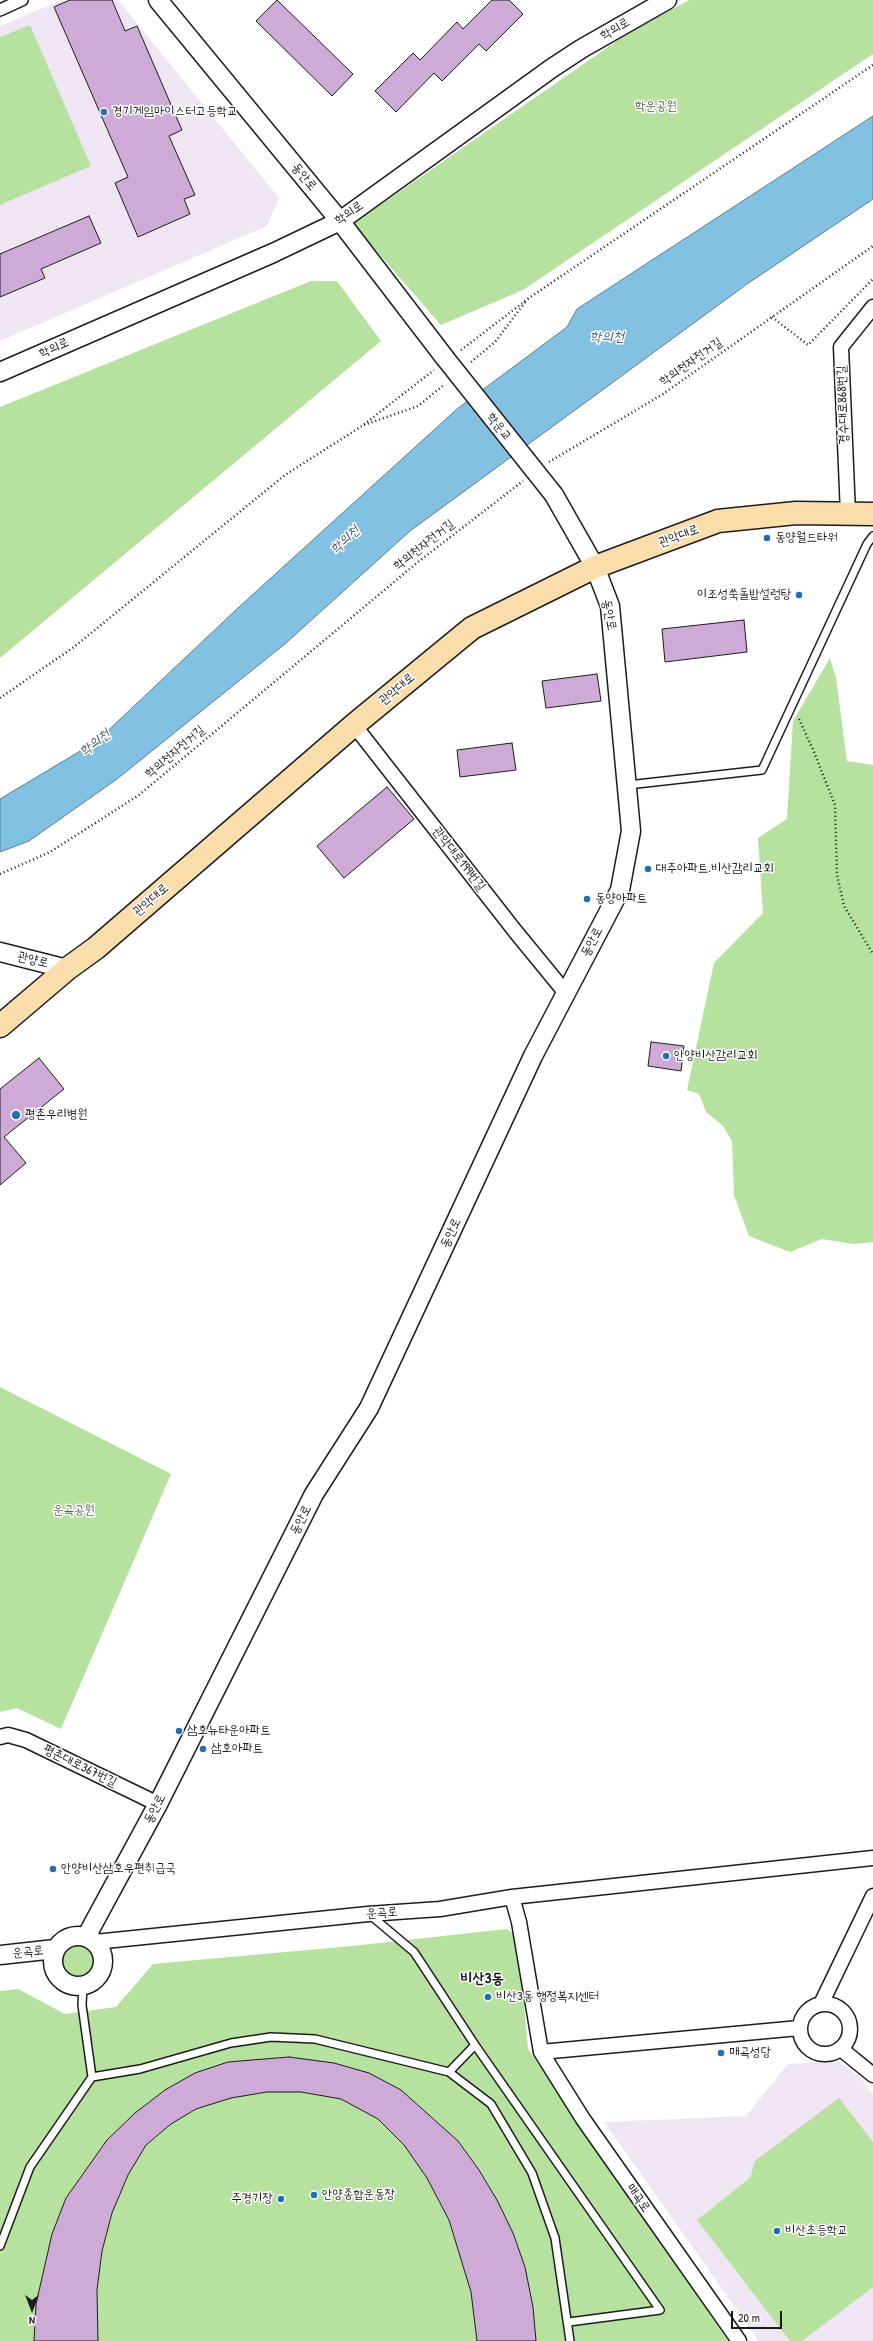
<!DOCTYPE html>
<meta charset="utf-8">
<style>
body{margin:0}
#map{position:relative;width:873px;height:2341px;overflow:hidden;background:#fff;font-family:"Patrick Hand",sans-serif}
canvas{display:block}
.north{position:absolute;left:12px;top:2289px;width:40px;height:40px;-webkit-text-stroke:3px #fff;paint-order:stroke;rotate:180deg;font-size:11px;font-weight:700;line-height:16px;text-align:center;color:#1c1c1c}
.north::after{content:'';display:block;margin:auto;width:14px;height:18px;background:#1c1c1c;clip-path:polygon(50% 0,100% 100%,50% 72%,0 100%)}
.scale{position:absolute;left:731px;top:2311px;width:51px;height:18px;box-sizing:border-box;border:2px solid #1c1c1c;border-top:0;padding-left:5px;font-size:12px;line-height:14px;white-space:nowrap;color:#1c1c1c;-webkit-text-stroke:3px #fff;paint-order:stroke}
</style>
<div id="map">
<canvas width="873" height="2341"></canvas>
<div class="north">N</div>
<div class="scale">20 m</div>
</div>
<script>
const g = document.querySelector('canvas').getContext('2d');
g.lineJoin = 'round';
function paint(path, color) {
  g.fillStyle = color;
  g.fill(path, 'evenodd');
}
function poly(rows) {
  const path = new Path2D();
  for (const r of rows) {
    if (r.length === 3) {
      path.moveTo(r[0] + r[2], r[1]);
      path.arc(r[0], r[1], r[2], 0, 2 * Math.PI);
      continue;
    }
    path.moveTo(r[0], r[1]);
    for (let i = 2; i < r.length; i += 2) path.lineTo(r[i], r[i + 1]);
  }
  return path;
}
function trace(path, color, width, dash) {
  g.strokeStyle = color;
  g.lineWidth = width;
  g.lineCap = dash ? 'butt' : 'round';
  g.setLineDash(dash || []);
  g.stroke(path);
}
function drawText(font, color, halo, rows, align = 'center') {
  g.font = font + ' "Patrick Hand","Poor Story",sans-serif';
  g.lineWidth = 3;
  g.setLineDash([]);
  g.textBaseline = 'middle';
  g.strokeStyle = halo;
  g.fillStyle = color;
  for (const [text, x, y, turn = 0] of rows) {
    g.save();
    g.translate(x, y);
    g.rotate((+turn || 0) * Math.PI / 180);
    g.textAlign = isNaN(turn) ? turn : align;
    if (halo) g.strokeText(text, 0, 0);
    g.fillText(text, 0, 0);
    g.restore();
  }
}
const built = poly([
 [62,0,118,0,279,198,267,226,0,341,0,26],
 [839,2061,862,2079,873,2095,873,2341,759,2341,604,2122,746,2116,788,2064]
]);
const green = poly([
 [689,0,873,0,873,54,523,290,441,325,353,224,621,38],
 [30,25,91,166,0,205,0,37],
 [311,281,337,281,381,341,0,658,0,407],
 [830,658,836,678,847,761,873,765,873,1242,854,1244,822,1239,790,1252,749,1236,734,1195,732,1141,723,1126,706,1112,699,1094,687,1090,714,963,763,913,758,838,787,819,793,721],
 [0,1387,171,1474,61,1729,17,1708,0,1712],
 [507,1929,518,1937,528,2049,728,2341,0,2341,0,1991,18,1989,65,2014,116,2007,153,1964,352,1946],
 [78,1961,15],
 [839,2098,873,2142,873,2287,802,2341,790,2341,697,2220,750,2178,755,2161]
]);
const water = poly([
 [873,116,873,199,747,284,410,531,286,643,117,779,29,841,0,852,0,799,97,741,239,607,457,409,567,327,577,309,873,116]
]);
const building = poly([
 [70,0,112,0,125,31,137,26,182,130,169,136,195,195,184,199,190,214,138,237,115,183,128,177,54,7,70,0],
 [277,0,353,74,332,96,256,21,277,0],
 [492,0,509,0,523,14,486,51,479,44,442,81,434,73,396,112,375,91,413,53,420,60,457,22,463,29,492,0],
 [89,216,101,243,41,269,45,278,0,297,0,254,89,216],
 [744,620,747,652,665,662,662,629,744,620],
 [597,674,601,701,546,708,542,681,597,674],
 [512,743,516,770,460,777,457,750,512,743],
 [387,787,414,819,344,878,317,846,387,787],
 [651,1042,684,1046,681,1071,648,1066,651,1042],
 [39,1058,64,1089,4,1137,26,1163,0,1185,0,1089,39,1058],
 [289,2057,334,2063,369,2073,401,2090,458,2141,479,2170,497,2200,513,2233,525,2267,533,2307,536,2341,477,2341,471,2292,449,2220,427,2178,404,2145,378,2119,341,2099,301,2092,267,2092,231,2098,196,2109,171,2124,146,2145,128,2175,112,2213,102,2251,97,2290,98,2341,34,2341,36,2304,52,2234,66,2198,107,2140,135,2113,165,2090,195,2073,228,2062,289,2057]
]);
const path = poly([
 [772,317,808,345,873,279],
 [461,350,529,298,873,65],
 [471,362,495,342,526,301],
 [364,425,418,406,445,384],
 [549,462,663,394,873,246],
 [0,698,74,647,285,475,362,426,434,370],
 [799,719,814,752,835,805,837,875,844,906,873,954],
 [0,874,50,852,139,795,418,562,523,481]
]);
const service = poly([
 [628,785,762,770,867,544,873,536],
 [369,1914,414,1952,475,2045,449,2072],
 [83,1986,82,2005,92,2077],
 [475,2045,660,2310,569,2322],
 [0,2246,30,2167,92,2077,140,2069,231,2043,271,2037,315,2039,449,2072,491,2104,532,2173,555,2238,570,2341]
]);
const pedestrian = poly([
 [0,10,22,0]
]);
const minor = poly([
 [848,514,841,347,873,307],
 [354,725,515,931,565,992],
 [0,1737,8,1735,26,1740,158,1804],
 [512,1897,873,1858],
 [95,1942,368,1914,440,1909,512,1897,519,1922,541,2052,583,2119,739,2341],
 [825,2029,25],
 [821,2004,873,1896],
 [841,2049,873,2075],
 [541,2052,799,2028]
]);
const tertiary = poly([
 [158,0,340,221,445,358],
 [0,372,273,253,340,221,552,68,581,49,667,0],
 [0,952,67,969],
 [78,1961,25],
 [86,1937,158,1804,314,1494,369,1408,533,1056,620,890,631,831,610,606,595,567,554,495],
 [0,1955,55,1949]
]);
const primary = poly([
 [0,1026,67,969,96,948,354,725,472,628,595,567,718,521,796,513,873,514]
]);
const tertiaryBridge = poly([
 [445,358,554,495]
]);
const markers = [
 [104,112,4,"#1f6fb2"],
 [767,538,4,"#1f6fb2"],
 [799,595,4,"#1f6fb2"],
 [648,869,4,"#1f6fb2"],
 [587,899,4,"#1f6fb2"],
 [666,1056,4,"#1f6fb2"],
 [16,1115,5,"#1f6fb2"],
 [179,1731,4,"#1f6fb2"],
 [203,1749,4,"#1f6fb2"],
 [53,1869,4,"#1f6fb2"],
 [488,1997,4,"#1f6fb2"],
 [721,2053,4,"#1f6fb2"],
 [314,2195,4,"#1f6fb2"],
 [281,2199,4,"#1f6fb2"],
 [777,2231,4,"#1f6fb2"]
];
const streetNames = [
 ["학의로",615,29,-30],
 ["동안로",304,177,50],
 ["학의로",349,213,-34],
 ["학의로",54,348,-24],
 ["학의천자전거길",691,362,-35],
 ["경수대로868번길",843,405,-92],
 ["학운교",499,427,51],
 ["관악대로",679,536,-20],
 ["학의천자전거길",424,545,-38],
 ["동안로",609,615,79],
 ["관악대로",397,689,-40],
 ["학의천자전거길",175,752,-40],
 ["관악대로199번길",459,859,52],
 ["관악대로",151,900,-41],
 ["동안로",592,942,-62],
 ["관양로",33,960,14],
 ["동안로",451,1233,-65],
 ["동안로",301,1520,-63],
 ["평촌대로367번길",80,1766,26],
 ["동안로",155,1809,-62],
 ["운곡로",382,1913,-4],
 ["운곡로",28,1952,-6],
 ["매곡로",638,2198,55]
];
const parkNames = [
 ["학운공원",656,107],
 ["운곡공원",74,1511]
];
const poiNames = [
 ["경기게임마이스터고등학교",112,112],
 ["동양월드타워",775,538],
 ["이조성쑥돌밥설렁탕",791,595,"right"],
 ["대주아파트.비산감리교회",656,869],
 ["동양아파트",595,899],
 ["안양비산감리교회",674,1056],
 ["평촌우리병원",25,1115],
 ["삼호뉴타운아파트",187,1731],
 ["삼호아파트",211,1749],
 ["안양비산삼호우편취급국",61,1869],
 ["비산3동 행정복지센터",496,1997],
 ["매곡성당",729,2053],
 ["안양종합운동장",322,2195],
 ["주경기장",273,2199,"right"],
 ["비산초등학교",785,2231]
];
const waterNames = [
 ["학의천",607,337],
 ["학의천",345,540,-43],
 ["학의천",95,743,-37]
];
const quarterNames = [
 ["비산3동",482,1979]
];
paint(built, '#f0e6f3');
paint(green, '#b6e19e');
paint(water, '#83c1e3');
trace(water, '#5a7f93', 1);
paint(building, '#cdabd6');
trace(building, '#1c1c1c', 1);
trace(service, '#1c1c1c', 10);
trace(pedestrian, '#1c1c1c', 14);
trace(minor, '#1c1c1c', 17);
trace(tertiary, '#1c1c1c', 21);
trace(primary, '#1c1c1c', 25);
trace(path, '#1c1c1c', 2.5, [1, 3]);
trace(service, '#fff', 7);
trace(pedestrian, '#fff', 11);
trace(minor, '#fff', 14);
trace(tertiary, '#fff', 18);
trace(primary, '#f9deab', 22);
trace(tertiaryBridge, '#1c1c1c', 21, []);
trace(tertiaryBridge, '#fff', 18);
for (const [x, y, r, color] of markers) {
  const dot = new Path2D();
  dot.arc(x, y, r, 0, 2 * Math.PI);
  g.fillStyle = color;
  g.fill(dot);
  trace(dot, '#fff', 1.5);
}
drawText('13px', '#1c1c1c', '#fff', streetNames);
drawText('13px', '#52614a', '#fff', parkNames);
drawText('13px', '#1c1c1c', '#fff', poiNames, 'left');
drawText('italic 14px', '#455e6c', '#fff', waterNames);
drawText('bold 15px', '#1c1c1c', '#fff', quarterNames);
</script>
